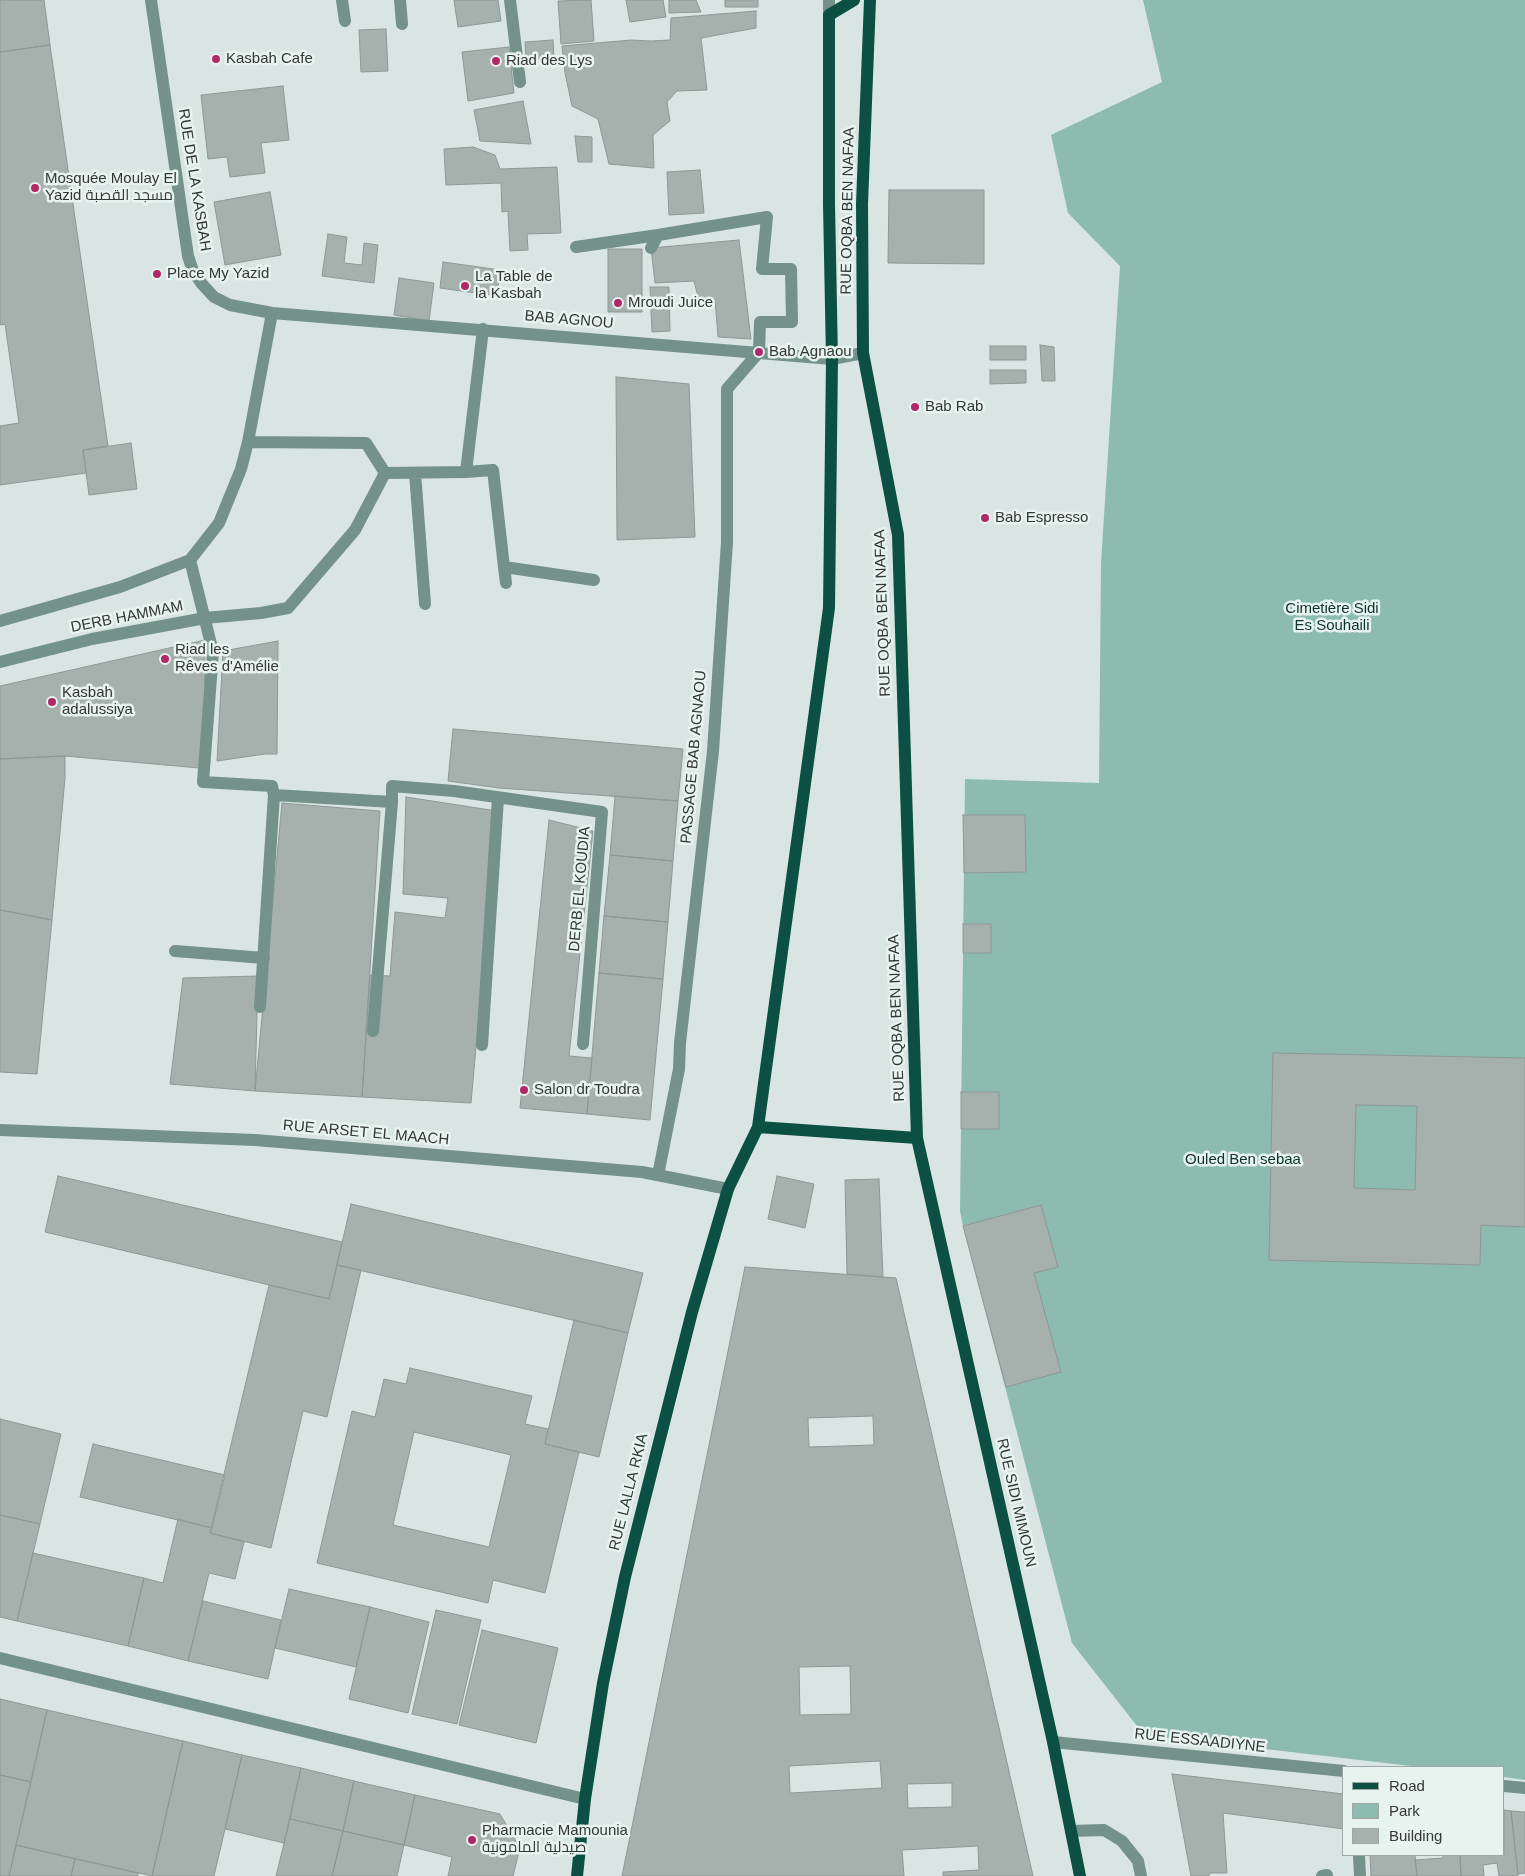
<!DOCTYPE html>
<meta charset="utf-8">
<style>
body{margin:0}
#map{position:relative;width:1525px;height:1876px;overflow:hidden;background:#d9e5e2;font-family:Helvetica,sans-serif}
canvas{display:block}
.legend{position:absolute;left:1342px;top:1766px;width:162px;height:90px;box-sizing:border-box;background:#e7f3ef;border:1px solid #9fa8a5;margin:0;padding:6px 9px;list-style:none;font-size:15px;color:#333736}
.legend li{display:flex;align-items:center;gap:10px;height:25px}
.legend b{width:25px;border:1px solid #9fa8a5}
</style>
<div id="map">
<canvas width="1525" height="1876"></canvas>
<ul class="legend">
<li><b style="height:6px;background:#0c4f43"></b>Road</li>
<li><b style="height:14px;background:#8dbbb0"></b>Park</li>
<li><b style="height:14px;background:#a6b1ae"></b>Building</li>
</ul>
</div>
<script>
const g = document.querySelector('canvas').getContext('2d');
g.lineJoin = 'round';
function paint(path, color) {
  g.fillStyle = color;
  g.fill(path, 'evenodd');
}
function poly(rows) {
  const path = new Path2D();
  for (const r of rows) {
    path.moveTo(r[0], r[1]);
    for (let i = 2; i < r.length; i += 2) path.lineTo(r[i], r[i + 1]);
  }
  return path;
}
function trace(path, color, width, dash) {
  g.strokeStyle = color;
  g.lineWidth = width;
  g.lineCap = dash ? 'butt' : 'round';
  g.setLineDash(dash || []);
  g.stroke(path);
}
function drawText(font, color, halo, rows, align = 'center') {
  g.font = font + ' Helvetica,Cairo,sans-serif';
  g.lineWidth = 5;
  g.setLineDash([]);
  g.textBaseline = 'middle';
  g.strokeStyle = halo;
  g.fillStyle = color;
  for (const [text, x, y, turn = 0] of rows) {
    g.save();
    g.translate(x, y);
    g.rotate((+turn || 0) * Math.PI / 180);
    g.textAlign = isNaN(turn) ? turn : align;
    if (halo) g.strokeText(text, 0, 0);
    g.fillText(text, 0, 0);
    g.restore();
  }
}
const green = poly([
 [1143,0,1525,0,1525,1780,1504,1777,1504,1767,1420,1767,1144,1735,1072,1643,963,1226,960,1211,965,779,1099,783,1101,563,1120,266,1068,213,1051,135,1162,82]
]);
const building = poly([
 [0,0,44,0,50,45,0,52,0,0],
 [454,0,498,0,501,21,458,27,454,0],
 [591,0,594,41,561,44,558,1,591,0],
 [626,0,663,0,666,17,630,22,626,0],
 [669,0,696,0,701,12,669,13,669,0],
 [725,0,758,0,758,7,725,7,725,0],
 [756,11,756,28,701,38,707,90,677,91,667,102,670,121,653,135,654,168,609,164,598,119,572,106,565,73,562,46,631,40,651,41,670,40,671,18,756,11],
 [386,29,388,71,361,72,359,30,386,29],
 [553,40,554,58,526,60,525,42,553,40],
 [50,45,108,446,83,450,86,473,0,485,0,426,19,423,5,324,0,325,0,52,50,45],
 [509,47,514,93,468,101,462,52,509,47],
 [283,86,289,140,261,143,265,173,230,177,227,157,208,159,201,95,283,86],
 [523,101,531,144,480,141,474,110,523,101],
 [575,136,592,137,592,162,578,162,575,136],
 [473,147,495,155,500,169,557,167,561,233,527,234,528,250,510,251,508,211,502,212,501,183,446,185,444,149,473,147],
 [700,170,704,213,669,215,667,172,700,170],
 [889,190,984,190,984,264,888,263,889,190],
 [270,192,281,255,225,265,214,202,270,192],
 [328,234,347,237,344,263,362,265,364,243,378,245,374,283,322,276,328,234],
 [739,240,751,339,718,337,715,300,699,301,694,281,655,283,651,248,739,240],
 [608,249,642,249,642,312,608,312,608,249],
 [443,262,500,270,497,296,440,288,443,262],
 [399,278,434,283,429,321,394,315,399,278],
 [650,287,669,287,670,331,652,332,650,287],
 [1040,345,1054,347,1055,381,1042,381,1040,345],
 [990,346,1026,346,1026,360,990,360,990,346],
 [990,370,1026,370,1026,383,990,384,990,370],
 [616,377,689,384,695,537,617,540,616,377],
 [131,443,137,489,89,495,83,450,131,443],
 [205,640,204,753,199,768,65,756,0,759,0,686,205,640],
 [278,641,277,754,265,754,217,761,223,651,278,641],
 [453,729,683,749,678,801,499,788,448,781,453,729],
 [65,756,65,778,52,920,0,910,0,759,65,756],
 [615,796,678,801,673,861,610,855,615,796],
 [406,797,497,811,471,1103,362,1097,370,975,390,976,395,912,445,918,448,898,403,894,406,797],
 [282,803,380,811,362,1097,255,1091,282,803],
 [963,815,1025,815,1026,872,964,873,963,815],
 [549,820,593,831,569,1056,592,1058,587,1114,520,1108,549,820],
 [610,855,673,861,668,922,604,916,610,855],
 [0,910,52,920,37,1074,0,1072,0,910],
 [604,916,668,922,663,979,599,973,604,916],
 [963,924,991,924,991,953,963,953,963,924],
 [599,973,663,979,650,1120,587,1114,599,973],
 [258,976,255,1091,170,1084,183,978,258,976],
 [1273,1053,1525,1058,1525,1227,1481,1225,1480,1265,1269,1260,1273,1053],
 [1356,1105,1417,1106,1415,1190,1354,1188,1356,1105],
 [961,1092,999,1092,999,1129,961,1129,961,1092],
 [58,1176,342,1242,329,1299,45,1232,58,1176],
 [777,1176,814,1184,805,1228,768,1219,777,1176],
 [879,1179,883,1277,847,1274,845,1180,879,1179],
 [351,1204,643,1273,628,1333,337,1265,351,1204],
 [1041,1205,1058,1267,1034,1273,1061,1372,1006,1387,963,1226,1041,1205],
 [337,1265,361,1270,327,1417,303,1411,271,1548,210,1533,269,1285,329,1299,337,1265],
 [745,1267,896,1278,1033,1876,943,1876,943,1872,979,1870,978,1846,902,1850,904,1876,622,1876,745,1267],
 [873,1416,874,1445,809,1447,808,1418,873,1416],
 [850,1666,851,1714,800,1715,799,1667,850,1666],
 [880,1761,882,1788,790,1793,789,1766,880,1761],
 [952,1783,952,1807,908,1808,907,1784,952,1783],
 [574,1320,628,1333,599,1457,545,1444,574,1320],
 [410,1368,532,1396,525,1424,548,1429,545,1444,579,1452,545,1593,493,1580,488,1603,317,1563,352,1411,375,1417,384,1379,406,1384,410,1368],
 [414,1432,511,1455,489,1547,393,1525,414,1432],
 [0,1419,61,1434,40,1524,0,1515,0,1419],
 [93,1444,225,1475,212,1528,80,1497,93,1444],
 [0,1515,40,1524,17,1621,0,1617,0,1515],
 [178,1519,212,1528,210,1533,244,1542,235,1579,209,1573,188,1661,128,1646,144,1578,163,1583,178,1519],
 [33,1553,144,1578,128,1646,17,1621,33,1553],
 [289,1589,370,1607,356,1667,275,1648,289,1589],
 [203,1601,281,1620,268,1679,188,1661,203,1601],
 [370,1607,429,1622,408,1713,349,1699,370,1607],
 [436,1610,481,1620,457,1724,412,1714,436,1610],
 [482,1630,558,1648,536,1743,459,1725,482,1630],
 [0,1699,47,1710,31,1782,0,1775,0,1699],
 [47,1710,183,1741,152,1876,16,1845,47,1710],
 [183,1741,242,1755,225,1829,214,1876,152,1876,183,1741],
 [242,1755,301,1768,284,1843,225,1829,242,1755],
 [301,1768,354,1781,343,1831,290,1819,301,1768],
 [1172,1774,1344,1794,1344,1829,1223,1813,1227,1873,1209,1873,1209,1876,1191,1876,1172,1774],
 [0,1775,31,1782,9,1876,0,1876,0,1775],
 [354,1781,415,1795,404,1845,343,1831,354,1781],
 [415,1795,500,1814,520,1848,513,1876,448,1876,452,1857,404,1845,415,1795],
 [1504,1810,1511,1811,1518,1876,1499,1876,1497,1863,1483,1865,1484,1876,1461,1876,1460,1855,1504,1855,1504,1810],
 [1511,1811,1525,1812,1525,1873,1518,1874,1511,1811],
 [290,1819,343,1831,332,1876,276,1876,290,1819],
 [343,1831,404,1845,397,1876,332,1876,343,1831],
 [16,1845,75,1859,71,1876,9,1876,16,1845],
 [1370,1855,1415,1855,1417,1876,1371,1876,1370,1855],
 [1443,1855,1460,1855,1461,1876,1417,1876,1415,1860,1443,1858,1443,1855],
 [75,1859,138,1873,138,1876,71,1876,75,1859]
]);
const minor = poly([
 [151,0,188,256,193,271,202,284,214,297,230,305,272,313,832,359,863,353],
 [342,0,345,21],
 [400,0,402,24],
 [510,0,520,82],
 [829,0,829,15],
 [576,247,658,235],
 [651,248,658,235,767,217,762,269,791,269,792,322,760,322,759,352,727,389,727,542,713,751,680,1043,679,1069,658,1175],
 [248,442,366,443,385,473,466,472,483,329],
 [466,472,493,470,504,567,594,580],
 [415,473,425,604],
 [190,560,213,652,203,782,272,786,274,795,392,802,392,786,454,791,602,812,583,1044],
 [504,567,506,583],
 [0,621,120,587,190,560,219,523,241,469,248,442,272,313],
 [0,662,92,639,205,618,261,613,288,608,355,530,385,473],
 [175,951,264,958],
 [260,1007,274,795],
 [373,1031,392,802],
 [482,1045,498,798],
 [0,1130,255,1140,642,1172,728,1189],
 [0,1658,585,1799],
 [1053,1742,1344,1771],
 [1504,1786,1525,1788],
 [1071,1831,1104,1830,1122,1841,1138,1861,1141,1876],
 [1359,1855,1360,1876],
 [1322,1876,1327,1875]
]);
const major = poly([
 [870,0,862,204,863,353,898,535,917,1138,1053,1742,1080,1876],
 [758,1127,917,1138],
 [577,1876,585,1799,603,1683,625,1577,692,1312,728,1189,758,1127,829,608,832,359,829,204,829,15,854,0]
]);
const markers = [
 [216,59,5,"#b22867"],
 [496,61,5,"#b22867"],
 [35,188,5,"#b22867"],
 [157,274,5,"#b22867"],
 [465,286,5,"#b22867"],
 [618,303,5,"#b22867"],
 [759,352,5,"#b22867"],
 [915,407,5,"#b22867"],
 [985,518,5,"#b22867"],
 [165,659,5,"#b22867"],
 [52,702,5,"#b22867"],
 [524,1090,5,"#b22867"],
 [472,1840,5,"#b22867"]
];
const poiNames = [
 ["Kasbah Cafe",226,59],
 ["Riad des Lys",506,61],
 ["Mosquée Moulay El",45,179],
 ["Yazid مسجد القصبة",45,196],
 ["Place My Yazid",167,274],
 ["La Table de",475,277],
 ["la Kasbah",475,294],
 ["Mroudi Juice",628,303],
 ["Bab Agnaou",769,352],
 ["Bab Rab",925,407],
 ["Bab Espresso",995,518],
 ["Riad les",175,650],
 ["Rêves d'Amélie",175,667],
 ["Kasbah",62,693],
 ["adalussiya",62,710],
 ["Salon dr Toudra",534,1090],
 ["Pharmacie Mamounia",482,1831],
 ["صيدلية المامونية",482,1848]
];
const streetNames = [
 ["RUE DE LA KASBAH",194,180,81],
 ["RUE OQBA BEN NAFAA",848,211,-89],
 ["BAB AGNOU",569,320,5],
 ["RUE OQBA BEN NAFAA",883,613,-92],
 ["DERB HAMMAM",127,617,-11],
 ["PASSAGE BAB AGNAOU",694,757,-85],
 ["DERB EL KOUDIA",580,889,-85],
 ["RUE OQBA BEN NAFAA",897,1018,-92],
 ["RUE ARSET EL MAACH",366,1133,5],
 ["RUE LALLA RKIA",629,1492,-76],
 ["RUE SIDI MIMOUN",1016,1503,77],
 ["RUE ESSAADIYNE",1200,1741,6]
];
const parkNames = [
 ["Cimetière Sidi",1332,609],
 ["Es Souhaili",1332,626],
 ["Ouled Ben sebaa",1243,1160]
];
paint(green, '#8dbbb0');
paint(building, '#a6b1ae');
trace(building, '#8d9895', 1);
trace(minor, '#74918a', 12);
trace(major, '#0c4f43', 12);
for (const [x, y, r, color] of markers) {
  const dot = new Path2D();
  dot.arc(x, y, r, 0, 2 * Math.PI);
  g.fillStyle = color;
  g.fill(dot);
  trace(dot, '#e7f3ef', 2);
}
drawText('15px', '#333736', '#e7f3ef', poiNames, 'left');
drawText('15px', '#333736', '#e7f3ef', streetNames);
drawText('15px', '#0e322b', '#e7f3ef', parkNames);
</script>
